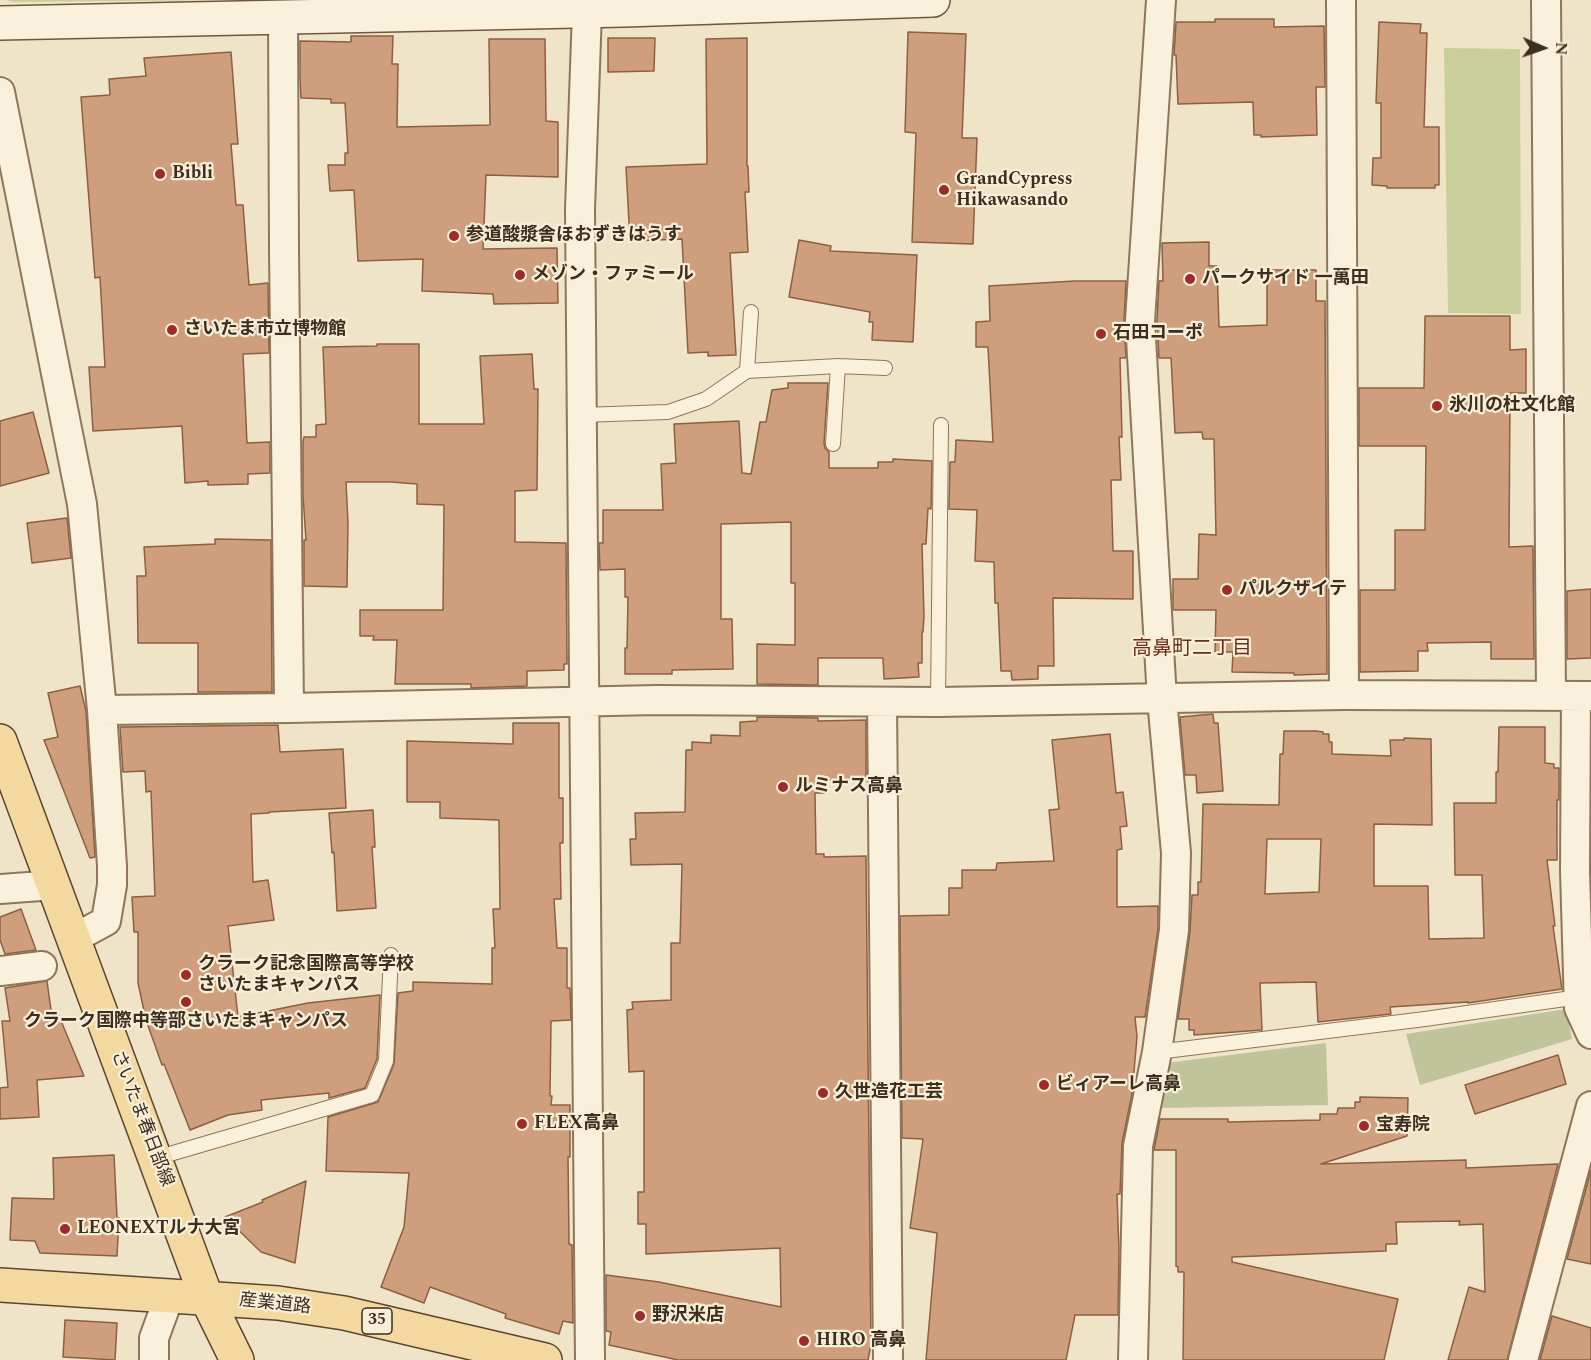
<!DOCTYPE html>
<meta charset="utf-8">
<style>
body{margin:0}
#map{position:relative;width:1591px;height:1360px;overflow:hidden;background:#f0e4c8;font-family:Spectral,serif}
canvas{display:block}
.north{position:absolute;left:1513px;top:18px;width:60px;height:60px;-webkit-text-stroke:4px #f7eed8;paint-order:stroke;rotate:92deg;font-size:16px;font-weight:700;line-height:24px;text-align:center;color:#3d2e20}
.north::after{content:'';display:block;margin:auto;width:21px;height:27px;background:#3d2e20;clip-path:polygon(50% 0,100% 100%,50% 72%,0 100%)}
</style>
<div id="map">
<canvas width="1591" height="1360"></canvas>
<div class="north">N</div>
</div>
<script>
const g = document.querySelector('canvas').getContext('2d');
g.lineJoin = 'round';
function paint(path, color) {
  g.fillStyle = color;
  g.fill(path, 'evenodd');
}
function poly(rows) {
  const path = new Path2D();
  for (const r of rows) {
    path.moveTo(r[0], r[1]);
    for (let i = 2; i < r.length; i += 2) path.lineTo(r[i], r[i + 1]);
  }
  return path;
}
function trace(path, color, width, dash) {
  g.strokeStyle = color;
  g.lineWidth = width;
  g.lineCap = dash ? 'butt' : 'round';
  g.setLineDash(dash || []);
  g.stroke(path);
}
function drawText(font, color, halo, rows, align = 'center') {
  g.font = font + ' Spectral,"Noto Sans JP",serif';
  g.lineWidth = 4.5;
  g.setLineDash([]);
  g.textBaseline = 'middle';
  g.strokeStyle = halo;
  g.fillStyle = color;
  for (const [text, x, y, turn = 0] of rows) {
    g.save();
    g.translate(x, y);
    g.rotate((+turn || 0) * Math.PI / 180);
    g.textAlign = isNaN(turn) ? turn : align;
    if (halo) g.strokeText(text, 0, 0);
    g.fillText(text, 0, 0);
    g.restore();
  }
}
const green = poly([
 [6,0,225,0,13,2],
 [1444,48,1520,49,1521,314,1448,313]
]);
const cemetery = poly([
 [1566,1009,1572,1039,1420,1085,1406,1034],
 [1326,1043,1328,1105,1160,1108,1166,1063]
]);
const building = poly([
 [1215,19,1274,19,1274,27,1324,26,1325,87,1316,87,1317,135,1261,137,1261,135,1254,135,1253,102,1178,104,1176,55,1174,55,1176,22,1215,22,1215,19],
 [1379,22,1421,24,1420,33,1427,33,1424,127,1439,127,1439,185,1435,185,1435,188,1387,188,1387,186,1372,185,1373,158,1381,158,1381,103,1376,103,1379,22],
 [908,32,966,34,962,138,977,138,973,244,912,242,916,133,905,132,908,32],
 [351,36,393,36,392,64,398,64,397,127,490,125,489,39,545,39,546,121,558,122,558,177,486,175,483,249,557,248,558,303,494,304,493,294,422,291,423,259,358,261,354,190,330,191,328,165,345,165,345,153,348,153,345,103,331,103,331,99,301,98,300,78,300,41,351,42,351,36],
 [608,38,655,38,654,71,608,72,608,38],
 [747,38,747,166,748,166,749,192,745,192,748,252,730,253,736,355,708,356,708,352,688,353,682,239,630,241,626,167,707,164,706,39,747,38],
 [231,52,238,144,231,144,236,205,243,205,249,285,268,283,269,353,243,354,247,443,270,442,270,473,248,474,248,484,208,485,208,481,185,483,182,426,93,431,89,367,105,367,100,277,95,278,81,97,110,95,109,79,146,76,144,58,231,52],
 [799,240,831,246,830,251,917,255,913,342,872,340,873,322,869,322,870,312,789,297,799,240],
 [1209,242,1209,266,1217,266,1219,327,1267,325,1267,275,1272,275,1272,270,1316,270,1316,301,1325,301,1327,674,1294,675,1294,673,1232,672,1233,652,1215,652,1216,610,1173,610,1173,579,1198,579,1199,534,1216,535,1214,439,1203,439,1202,432,1175,433,1171,358,1159,358,1157,321,1159,281,1163,281,1162,243,1209,242],
 [1075,281,1126,281,1124,320,1126,358,1120,358,1122,437,1119,437,1121,480,1111,480,1113,551,1133,551,1133,599,1053,598,1054,666,1038,666,1038,679,1012,680,1011,671,1001,671,998,603,995,603,994,562,975,561,977,510,949,509,950,462,955,462,956,440,993,442,988,347,976,347,976,322,990,321,989,286,1075,281],
 [1425,316,1510,316,1510,350,1526,349,1526,393,1510,393,1509,547,1533,546,1534,659,1491,659,1491,642,1427,643,1428,651,1418,651,1418,671,1360,672,1360,590,1395,590,1395,530,1425,530,1426,446,1359,446,1359,388,1424,388,1425,316],
 [377,344,419,344,419,424,484,424,480,356,532,354,534,389,538,389,537,490,515,491,515,542,566,543,567,664,564,664,564,670,527,671,527,686,471,688,471,684,395,684,397,640,373,640,374,636,360,636,360,610,443,610,444,505,417,504,417,484,391,482,346,482,348,523,347,587,304,586,304,540,306,540,303,496,303,442,304,437,316,437,316,425,326,424,323,347,377,346,377,344],
 [788,383,828,383,824,443,825,448,829,452,829,468,878,468,878,462,893,462,893,459,932,461,931,509,928,508,926,544,922,544,924,616,923,632,922,632,922,663,918,663,919,677,884,679,883,658,818,658,818,685,757,684,757,644,795,645,795,583,791,583,791,522,721,524,721,619,732,619,733,669,672,670,672,674,625,674,625,648,627,648,628,597,625,597,625,569,600,570,599,543,603,543,603,510,663,510,661,464,676,463,674,424,739,421,742,473,751,474,760,422,766,422,772,390,788,388,788,383],
 [33,412,49,473,0,486,0,421,33,412],
 [67,518,71,558,32,563,27,523,67,518],
 [215,539,271,540,272,692,198,692,198,643,138,643,137,576,146,576,144,547,215,544,215,539],
 [1591,589,1591,658,1567,659,1567,591,1591,589],
 [80,686,86,711,95,857,90,858,44,740,58,737,48,693,80,686],
 [1213,714,1214,723,1218,723,1223,791,1197,793,1196,775,1185,775,1180,717,1213,714],
 [757,717,818,718,818,721,866,720,866,780,825,780,825,793,815,793,816,854,824,854,824,857,866,856,871,1344,868,1360,678,1360,609,1345,611,1332,606,1331,606,1275,659,1282,781,1307,780,1248,646,1254,646,1224,638,1224,638,1192,644,1192,644,1071,629,1072,627,1010,633,1009,632,1002,671,1000,671,943,680,943,682,864,631,865,630,839,636,839,635,813,685,812,686,750,692,750,692,742,711,743,711,735,740,736,740,722,757,721,757,717],
 [513,723,559,723,559,798,563,798,563,843,560,843,561,899,554,899,557,948,567,948,567,988,570,988,571,1020,551,1021,550,1096,552,1096,551,1105,570,1105,570,1157,568,1157,569,1244,572,1245,573,1323,563,1321,559,1334,505,1318,506,1314,430,1287,424,1303,381,1287,404,1227,409,1173,326,1171,328,1117,378,1102,394,1064,398,993,413,991,413,982,492,984,492,948,495,948,493,909,500,909,499,820,440,818,440,802,407,802,407,741,513,744,513,723],
 [278,725,280,752,343,749,346,808,269,812,269,813,251,814,253,882,268,880,274,920,228,926,238,1017,308,1003,380,995,377,1059,365,1088,329,1098,329,1093,261,1100,262,1110,228,1115,190,1130,164,1064,162,1065,146,1020,138,983,138,932,134,932,132,897,155,896,151,791,146,792,145,771,123,772,120,727,278,725],
 [1499,727,1545,727,1545,763,1554,764,1554,768,1559,768,1559,800,1557,800,1557,860,1547,860,1555,926,1553,926,1562,989,1468,1003,1468,1002,1390,1007,1391,1014,1318,1022,1316,982,1260,983,1262,1030,1194,1035,1194,1030,1189,1030,1189,1019,1178,1019,1190,932,1192,895,1198,895,1198,882,1201,882,1203,804,1279,805,1280,754,1283,754,1284,731,1316,731,1323,732,1323,734,1329,734,1329,742,1332,742,1332,754,1391,756,1390,740,1404,740,1404,738,1431,739,1432,825,1374,824,1374,886,1428,886,1429,939,1484,938,1482,875,1455,875,1454,803,1496,803,1496,772,1498,772,1499,727],
 [1267,839,1321,839,1319,892,1265,894,1267,839],
 [1110,734,1116,793,1123,792,1127,826,1120,827,1122,849,1117,850,1117,907,1158,906,1158,929,1145,1017,1135,1017,1137,1037,1132,1094,1122,1143,1120,1194,1117,1194,1119,1251,1118,1315,1075,1315,1066,1360,926,1360,937,1233,910,1228,923,1139,902,1138,900,916,949,915,949,888,962,888,962,870,996,870,997,863,1054,861,1049,810,1059,809,1052,740,1110,734],
 [373,810,375,847,372,847,376,908,337,911,334,852,332,853,329,813,373,810],
 [21,909,36,950,5,954,0,940,0,917,21,909],
 [47,981,52,1017,59,1016,84,1076,37,1080,39,1117,0,1119,0,1088,8,1087,2,1021,10,1021,5,988,47,981],
 [1558,1055,1566,1084,1475,1114,1465,1085,1558,1055],
 [1360,1097,1408,1098,1407,1136,1321,1164,1466,1160,1466,1168,1558,1164,1507,1360,1448,1360,1469,1287,1485,1292,1483,1224,1459,1225,1460,1221,1396,1222,1397,1244,1386,1244,1386,1251,1232,1257,1232,1262,1398,1299,1384,1360,1183,1360,1184,1272,1178,1272,1178,1267,1176,1266,1176,1150,1154,1150,1160,1119,1228,1119,1228,1122,1320,1120,1320,1114,1337,1114,1338,1108,1355,1108,1355,1102,1360,1102,1360,1097],
 [114,1155,117,1218,119,1218,117,1256,40,1253,35,1241,10,1240,12,1198,54,1199,53,1158,114,1155],
 [1591,1170,1591,1264,1567,1259,1591,1170],
 [306,1181,295,1263,261,1252,225,1217,263,1202,262,1200,306,1181],
 [1552,1316,1591,1328,1591,1360,1540,1360,1552,1316],
 [65,1320,117,1323,115,1360,63,1357,65,1320]
]);
const lane = poly([
 [747,371,751,312],
 [581,415,668,412,706,399,747,371,838,366,885,368],
 [833,444,838,366],
 [938,702,941,425],
 [1157,1052,1425,1019,1579,997],
 [156,1158,372,1095,386,1061,391,955]
]);
const street = poly([
 [1341,0,1344,695],
 [1546,0,1551,696],
 [587,11,580,209,590,1360],
 [283,17,284,248,289,708],
 [0,92,82,504,102,710,112,866,112,885,106,921,73,939],
 [1576,696,1575,871,1579,1008,1591,1034],
 [882,702,888,1360],
 [102,710,289,708,657,700,938,702,1344,695,1591,696],
 [0,889,55,885],
 [0,971,42,966],
 [154,1360,154,1338,169,1297],
 [1133,1360,1138,1146,1157,1052,1174,930,1176,853,1162,699,1140,321,1161,0],
 [1523,1360,1591,1106]
]);
const secondary = poly([
 [0,23,624,10,933,0]
]);
const primary = poly([
 [0,741,207,1299,237,1360],
 [0,1285,278,1303,344,1313,545,1360]
]);
const markers = [
 [160,174,6,"#9e2a2b"],
 [944,190,6,"#9e2a2b"],
 [454,236,6,"#9e2a2b"],
 [520,275,6,"#9e2a2b"],
 [1190,279,6,"#9e2a2b"],
 [172,330,6,"#9e2a2b"],
 [1101,334,6,"#9e2a2b"],
 [1437,406,6,"#9e2a2b"],
 [1227,590,6,"#9e2a2b"],
 [783,787,6,"#9e2a2b"],
 [186,975,6,"#9e2a2b"],
 [186,1002,6,"#9e2a2b"],
 [1044,1085,6,"#9e2a2b"],
 [823,1093,6,"#9e2a2b"],
 [522,1124,6,"#9e2a2b"],
 [1364,1126,6,"#9e2a2b"],
 [65,1229,6,"#9e2a2b"],
 [640,1316,6,"#9e2a2b"],
 [804,1341,6,"#9e2a2b"]
];
const shields = [
 [377,1321,30]
];
const shieldNames = [
 ["35",377,1321]
];
const poiNames = [
 ["Bibli",172,174],
 ["GrandCypress",956,180],
 ["Hikawasando",956,201],
 ["参道酸漿舎ほおずきはうす",466,236],
 ["メゾン・ファミール",532,275],
 ["パークサイド 一萬田",1202,279],
 ["さいたま市立博物館",184,330],
 ["石田コーポ",1113,334],
 ["氷川の杜文化館",1449,406],
 ["パルクザイテ",1239,590],
 ["ルミナス高鼻",795,787],
 ["クラーク記念国際高等学校",198,965],
 ["さいたまキャンパス",198,986],
 ["クラーク国際中等部さいたまキャンパス",186,1022,"center"],
 ["ビィアーレ高鼻",1056,1085],
 ["久世造花工芸",835,1093],
 ["FLEX高鼻",534,1124],
 ["宝寿院",1376,1126],
 ["LEONEXTルナ大宮",77,1229],
 ["野沢米店",652,1316],
 ["HIRO 高鼻",816,1341]
];
const streetNames = [
 ["さいたま春日部線",141,1119,69],
 ["産業道路",275,1305,6]
];
const neighbourhoodNames = [
 ["高鼻町二丁目",1192,650]
];
paint(green, '#c9cf9b');
paint(cemetery, '#bfc49a');
paint(building, '#cf9f7d');
trace(building, '#8d5f41', 1.5);
trace(lane, '#8d765c', 16);
trace(street, '#8d765c', 32);
trace(secondary, '#6f573f', 36);
trace(primary, '#5b4430', 36);
trace(lane, '#faf1dc', 14);
trace(street, '#faf1dc', 28);
trace(secondary, '#faf1dc', 33);
trace(primary, '#f3d9a0', 33);
for (const [x, y, r, color] of markers) {
  const dot = new Path2D();
  dot.arc(x, y, r, 0, 2 * Math.PI);
  g.fillStyle = color;
  g.fill(dot);
  trace(dot, '#f7eed8', 2);
}
for (const [x, y, w] of shields) {
  const box = new Path2D();
  box.roundRect(x - w / 2, y - 13, w, 26, 4.5);
  g.fillStyle = '#f7eed8';
  g.fill(box);
  trace(box, '#3d2e20', 1.5);
}
drawText('bold 16px', '#3d2e20', null, shieldNames);
drawText('bold 18px', '#3d2e20', '#f7eed8', poiNames, 'left');
drawText('18px', '#3d2e20', '#f7eed8', streetNames);
drawText('20px', '#6b2e1e', '#f7eed8', neighbourhoodNames);
</script>
